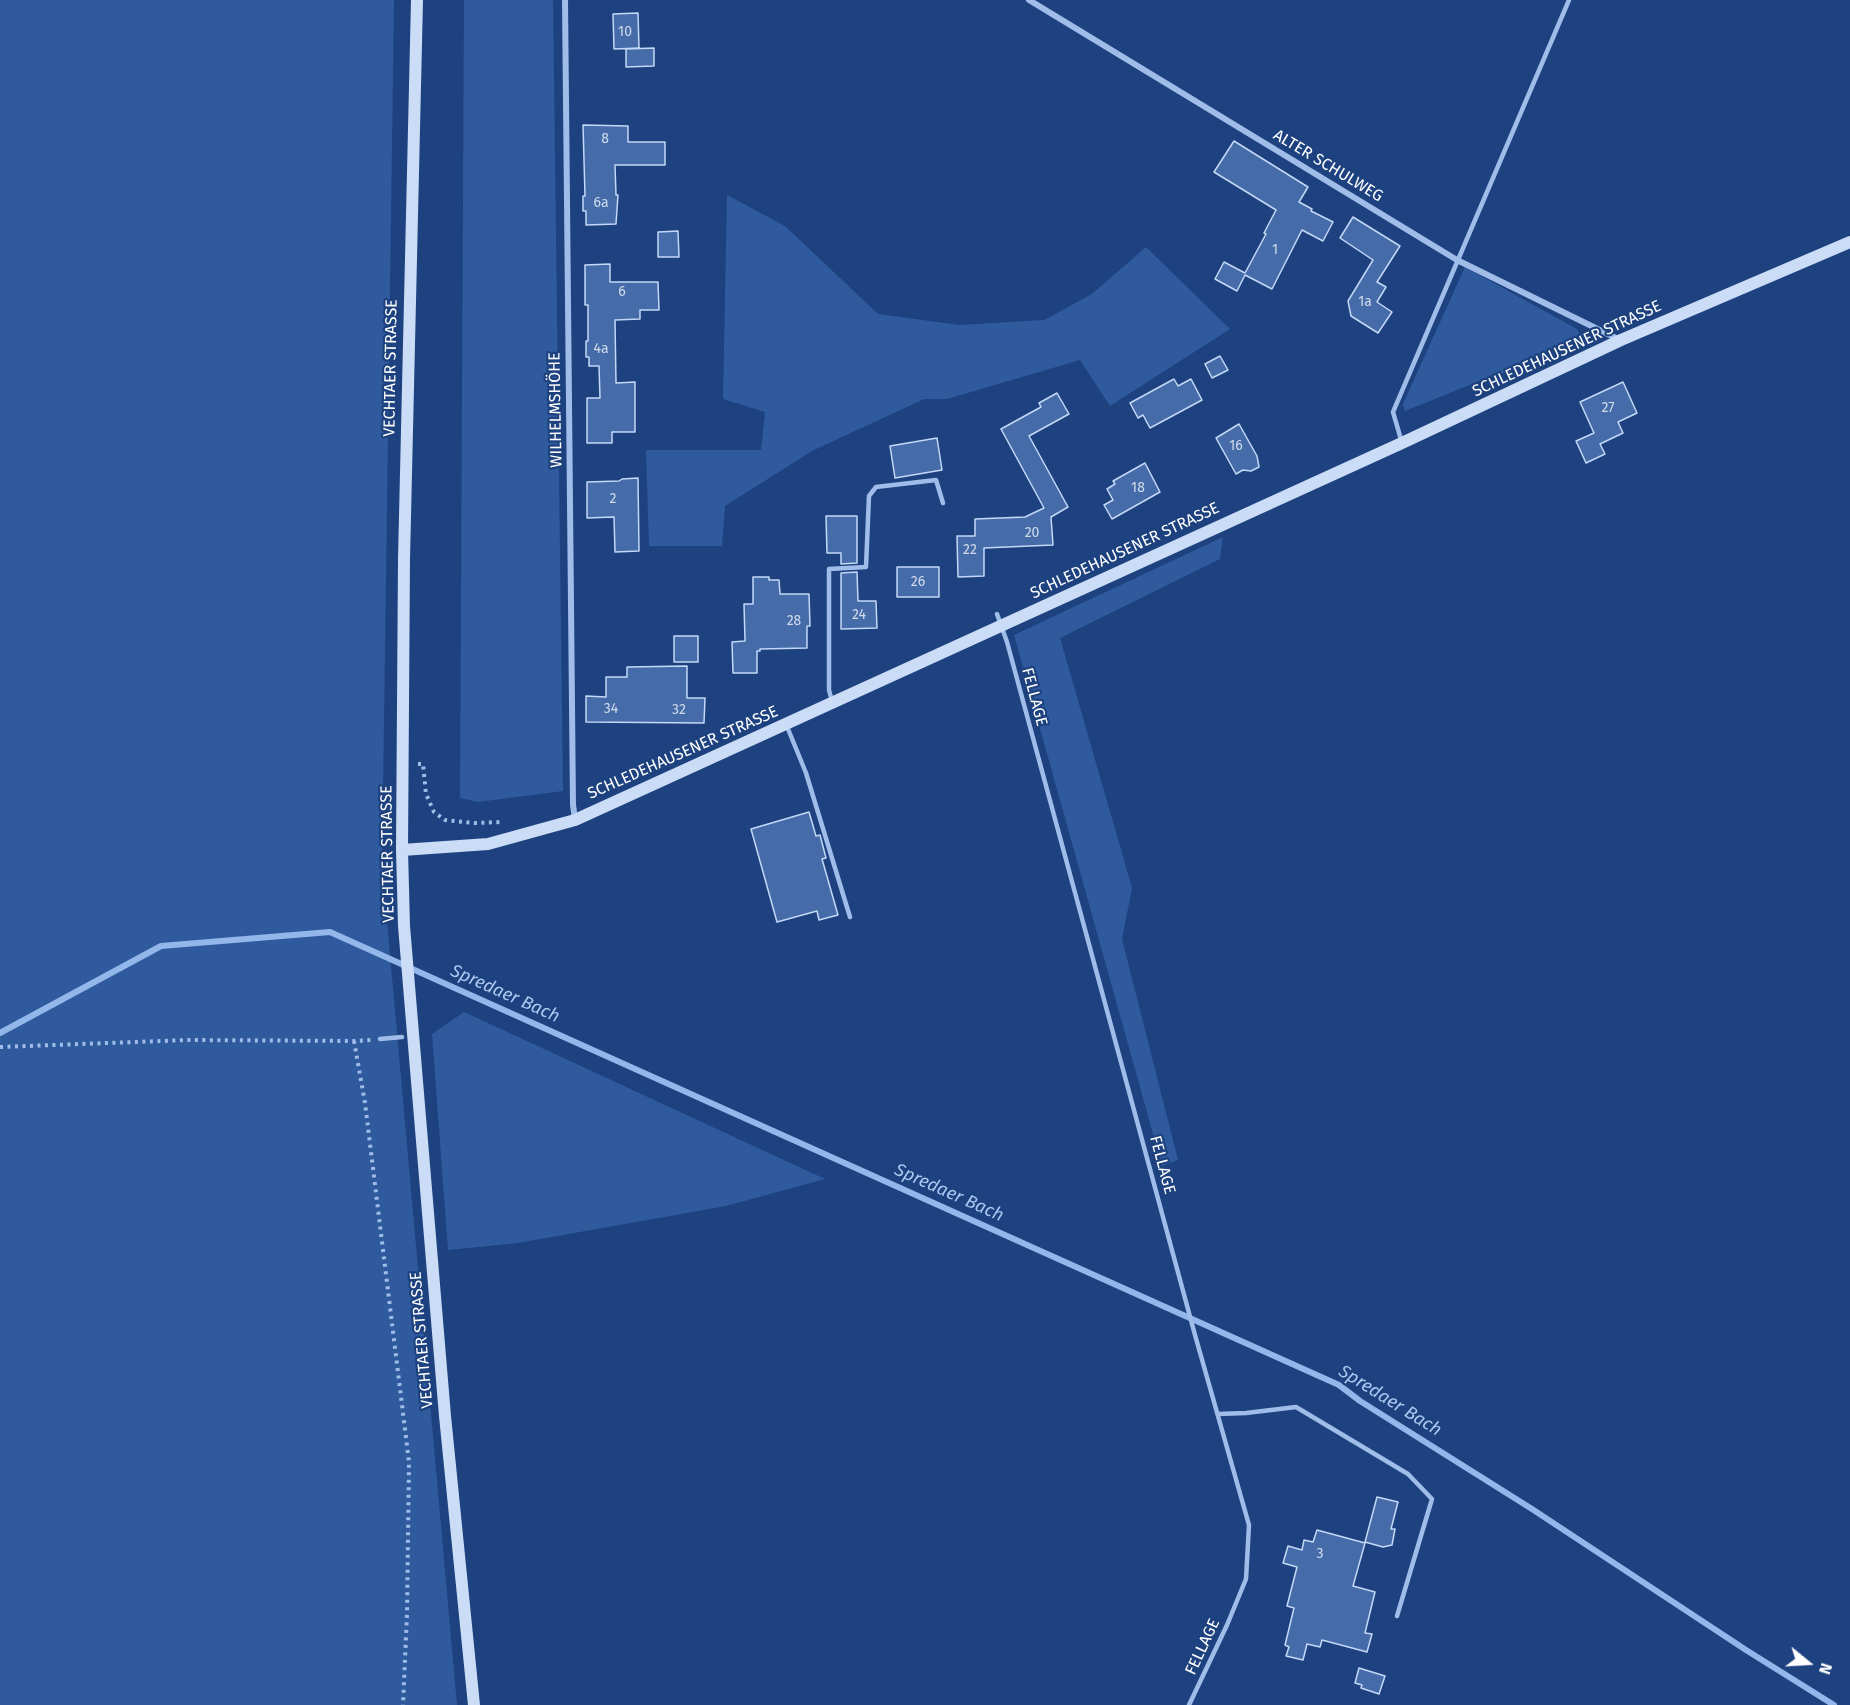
<!DOCTYPE html>
<meta charset="utf-8">
<style>
body{margin:0}
#map{position:relative;width:1850px;height:1705px;overflow:hidden;background:#1d427f;font-family:"Fira Sans",sans-serif}
canvas{display:block}
.north{position:absolute;left:1778px;top:1633px;width:60px;height:60px;-webkit-text-stroke:4px #1d427f;paint-order:stroke;rotate:108deg;font-size:16px;font-weight:700;line-height:24px;text-align:center;color:#fff}
.north::after{content:'';display:block;margin:auto;width:21px;height:27px;background:#fff;clip-path:polygon(50% 0,100% 100%,50% 72%,0 100%)}
</style>
<div id="map">
<canvas width="1850" height="1705"></canvas>
<div class="north">N</div>
</div>
<script>
const g = document.querySelector('canvas').getContext('2d');
g.lineJoin = 'round';
function paint(path, color) {
  g.fillStyle = color;
  g.fill(path, 'evenodd');
}
function poly(rows) {
  const path = new Path2D();
  for (const r of rows) {
    path.moveTo(r[0], r[1]);
    for (let i = 2; i < r.length; i += 2) path.lineTo(r[i], r[i + 1]);
  }
  return path;
}
function trace(path, color, width, dash) {
  g.strokeStyle = color;
  g.lineWidth = width;
  g.lineCap = dash ? 'butt' : 'round';
  g.setLineDash(dash || []);
  g.stroke(path);
}
function drawText(font, color, halo, rows, align = 'center') {
  g.font = font + ' "Fira Sans",sans-serif';
  g.lineWidth = 4.5;
  g.setLineDash([]);
  g.textBaseline = 'middle';
  g.strokeStyle = halo;
  g.fillStyle = color;
  for (const [text, x, y, turn = 0] of rows) {
    g.save();
    g.translate(x, y);
    g.rotate((+turn || 0) * Math.PI / 180);
    g.textAlign = isNaN(turn) ? turn : align;
    if (halo) g.strokeText(text, 0, 0);
    g.fillText(text, 0, 0);
    g.restore();
  }
}
const green = poly([
 [0,0,394,0,382,865,457,1705,0,1705],
 [464,0,553,0,563,791,478,802,460,798],
 [727,195,785,226,878,314,959,325,1044,320,1092,294,1146,247,1230,329,1110,406,1080,360,947,399,924,399,812,451,725,506,722,546,649,546,646,450,761,450,765,412,723,399],
 [1465,267,1577,329,1582,340,1520,368,1482,380,1405,411,1403,404],
 [1223,537,1220,559,1060,638,1132,888,1122,939,1178,1160,1162,1166,1014,635],
 [464,1012,825,1179,726,1206,518,1243,448,1250,432,1034]
]);
const stream = poly([
 [0,1033,161,946,330,932,1339,1385,1360,1401,1532,1509,1746,1650,1834,1705]
]);
const building = poly([
 [638,13,639,48,614,49,613,14,638,13],
 [654,48,654,66,626,67,626,49,654,48],
 [583,125,628,126,628,142,665,142,665,165,615,165,616,195,618,195,616,224,586,225,586,211,583,211,583,196,585,196,583,125],
 [1234,141,1308,187,1299,202,1312,209,1311,211,1333,222,1323,241,1302,230,1272,289,1245,275,1237,291,1215,279,1224,262,1245,273,1266,234,1264,233,1276,210,1214,172,1234,141],
 [1353,217,1400,246,1377,282,1386,287,1377,302,1392,312,1378,333,1351,316,1348,301,1373,260,1340,238,1353,217],
 [678,231,679,257,658,257,658,232,678,231],
 [610,264,610,282,658,282,659,310,640,310,640,319,615,320,616,383,635,382,635,432,612,432,612,443,587,443,587,398,600,398,599,366,589,366,589,357,586,357,586,341,588,341,588,305,585,305,585,265,610,264],
 [1220,356,1228,370,1212,378,1205,364,1220,356],
 [1174,379,1178,386,1191,379,1202,400,1150,428,1143,415,1138,418,1130,403,1174,379],
 [1623,382,1637,413,1618,422,1623,433,1600,444,1605,454,1586,463,1576,441,1594,433,1580,402,1623,382],
 [1057,393,1069,414,1029,436,1068,507,1051,517,1053,545,984,548,984,576,958,577,957,536,975,536,975,519,1025,517,1044,508,1001,429,1041,407,1039,403,1057,393],
 [1239,424,1257,456,1259,467,1251,471,1243,470,1236,474,1216,438,1239,424],
 [937,438,942,470,895,478,890,446,937,438],
 [1145,463,1160,492,1112,519,1104,505,1113,500,1107,489,1115,484,1113,481,1145,463],
 [638,478,639,551,615,552,614,517,587,518,587,482,619,481,622,479,638,478],
 [826,516,857,516,857,563,841,564,841,553,827,553,826,516],
 [897,567,939,567,939,597,897,597,897,567],
 [857,572,858,601,876,601,877,628,841,629,841,573,857,572],
 [753,577,769,577,769,580,779,580,780,594,809,594,810,626,807,626,807,648,760,649,760,651,757,651,757,673,733,673,732,642,745,641,744,604,753,604,753,577],
 [674,636,698,636,698,662,674,662,674,636],
 [687,666,687,698,705,698,704,723,586,722,586,696,606,697,606,677,627,677,627,667,687,666],
 [809,812,816,836,820,835,826,858,822,859,838,915,819,920,817,911,777,922,751,829,809,812],
 [1377,1497,1398,1502,1391,1529,1395,1529,1392,1545,1383,1547,1365,1542,1377,1497],
 [1317,1530,1365,1543,1353,1586,1375,1592,1365,1633,1372,1634,1367,1652,1322,1640,1320,1647,1307,1644,1303,1660,1286,1656,1289,1647,1285,1645,1294,1608,1287,1606,1297,1567,1283,1563,1288,1546,1302,1550,1304,1540,1313,1542,1317,1530],
 [1359,1668,1385,1676,1379,1694,1361,1688,1362,1685,1355,1683,1359,1668]
]);
const path = poly([
 [418,764,423,764,426,794,434,812,445,820,475,823,501,822],
 [354,1041,365,1103,409,1462,407,1614,403,1705],
 [0,1047,189,1040,354,1041,371,1040]
]);
const lane = poly([
 [1402,443,1393,412,1569,0],
 [997,614,1007,642,1195,1335,1249,1525,1246,1579,1227,1625,1189,1705],
 [832,701,829,690,829,569,866,567,869,496,876,487,936,480,943,503],
 [786,724,806,773,850,917],
 [380,1039,402,1037],
 [1218,1414,1246,1413,1296,1407,1408,1474,1432,1499,1397,1616]
]);
const street = poly([
 [565,0,573,805,575,819],
 [1029,0,1457,260,1620,340]
]);
const secondary = poly([
 [417,0,404,559,402,850,404,926,445,1416,474,1705],
 [402,850,488,844,575,820,1402,443,1621,340,1850,242]
]);
const numberNames = [
 ["10",625,32],
 ["8",605,139],
 ["6a",601,203],
 ["1",1275,250],
 ["6",622,292],
 ["1a",1365,302],
 ["4a",601,349],
 ["27",1608,408],
 ["16",1236,446],
 ["18",1138,488],
 ["2",613,499],
 ["20",1032,533],
 ["22",970,550],
 ["26",918,582],
 ["24",859,615],
 ["28",794,621],
 ["34",611,709],
 ["32",679,710],
 ["3",1320,1554]
];
const streetNames = [
 ["ALTER SCHULWEG",1328,166,31],
 ["SCHLEDEHAUSENER STRASSE",1567,349,-25],
 ["VECHTAER STRASSE",391,368,-89],
 ["WILHELMSHÖHE",556,410,-91],
 ["SCHLEDEHAUSENER STRASSE",1125,551,-25],
 ["FELLAGE",1034,697,75],
 ["SCHLEDEHAUSENER STRASSE",683,753,-24],
 ["VECHTAER STRASSE",388,854,-91],
 ["FELLAGE",1162,1165,75],
 ["VECHTAER STRASSE",422,1340,-95],
 ["FELLAGE",1203,1647,-65]
];
const waterNames = [
 ["Spredaer Bach",505,994,24],
 ["Spredaer Bach",949,1193,24],
 ["Spredaer Bach",1390,1401,32]
];
paint(green, '#2f5b9e');
trace(stream, '#93b7ea', 6);
paint(building, '#456ca9');
trace(building, '#c4d8f7', 1.5);
trace(path, '#a0bde9', 4, [3, 4.5]);
trace(lane, '#a0bde9', 4.5);
trace(street, '#a0bde9', 6);
trace(secondary, '#cbdcf7', 12);
drawText('14px', '#d0daea', null, numberNames);
drawText('16px', '#fff', '#1d427f', streetNames);
drawText('italic 18px', '#acc7f0', '#1d427f', waterNames);
</script>
